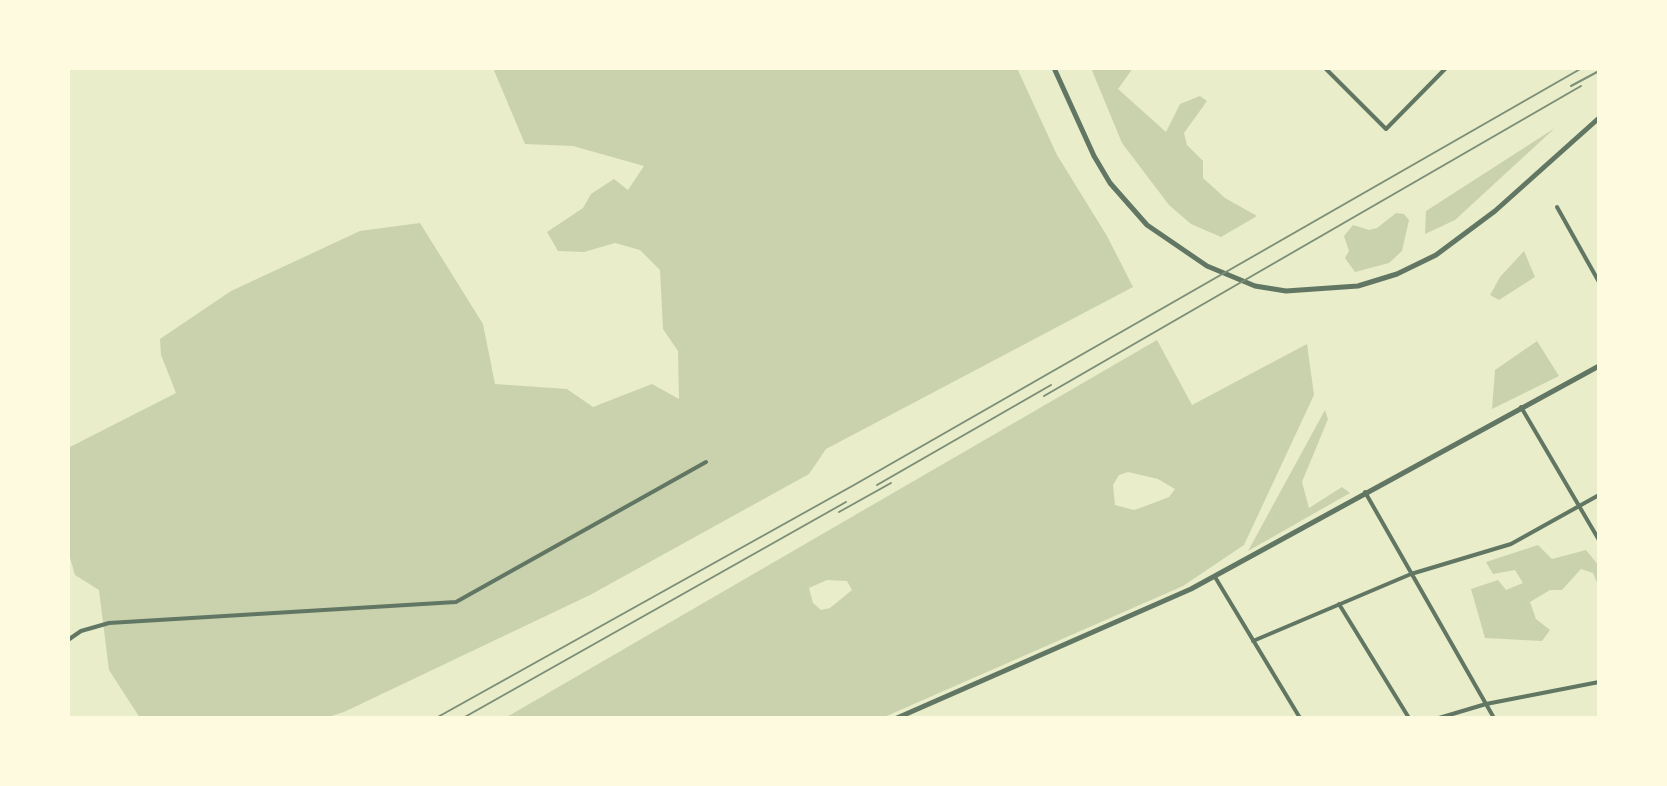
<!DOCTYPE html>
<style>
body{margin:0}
#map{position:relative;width:1667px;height:786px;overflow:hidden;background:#e9edc9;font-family:Barlow,sans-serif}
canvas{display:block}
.frame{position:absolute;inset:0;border:70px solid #fefae0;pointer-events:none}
</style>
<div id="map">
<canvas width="1667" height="786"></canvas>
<div class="frame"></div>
</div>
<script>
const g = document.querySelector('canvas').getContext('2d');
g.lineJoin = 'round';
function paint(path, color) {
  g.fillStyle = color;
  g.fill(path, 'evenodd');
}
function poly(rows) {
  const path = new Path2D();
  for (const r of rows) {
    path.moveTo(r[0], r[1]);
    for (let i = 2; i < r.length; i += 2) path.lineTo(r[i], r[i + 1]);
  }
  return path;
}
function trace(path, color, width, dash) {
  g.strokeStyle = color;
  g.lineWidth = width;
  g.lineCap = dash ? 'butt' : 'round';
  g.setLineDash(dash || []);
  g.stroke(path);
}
const green = poly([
 [493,68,1017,68,1057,155,1107,236,1133,287,826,449,809,474,590,595,344,712,325,718,140,718,109,670,99,590,75,575,68,551,68,448,176,393,161,355,160,339,231,291,360,231,420,223,483,324,495,384,567,389,593,407,652,384,679,399,678,351,663,329,660,270,640,250,615,243,584,252,558,251,547,232,583,208,591,194,614,179,628,190,644,166,573,146,525,144],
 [1091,68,1133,68,1118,89,1166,132,1180,104,1200,96,1207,101,1184,133,1187,145,1203,161,1203,178,1225,198,1257,216,1221,237,1191,224,1169,205,1122,143],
 [1555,128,1455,220,1425,234,1426,211],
 [1396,213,1404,214,1409,220,1402,251,1389,263,1355,272,1345,258,1349,251,1344,236,1353,225,1369,230,1377,228],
 [1524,251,1535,277,1499,300,1490,295,1500,277],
 [1157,340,1192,405,1307,344,1314,395,1244,545,1183,586,882,718,505,718],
 [1128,472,1158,479,1175,489,1169,497,1143,507,1134,510,1115,505,1113,485,1119,475],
 [827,580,847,581,852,590,830,608,821,610,813,603,809,588],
 [1537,341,1559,376,1492,409,1495,370],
 [1325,410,1328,419,1302,482,1309,508,1342,487,1350,493,1248,551],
 [1538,545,1552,559,1586,550,1599,566,1599,587,1593,573,1581,569,1562,590,1550,590,1530,602,1536,619,1550,630,1542,641,1485,638,1471,589,1498,580,1506,590,1523,583,1515,570,1493,574,1486,562]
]);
const minor = poly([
 [1325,68,1386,129,1446,68],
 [1557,207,1599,282],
 [1521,407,1599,540],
 [1365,492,1494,718],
 [1215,577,1300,718],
 [1339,604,1409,718],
 [68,640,81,631,109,623,456,602,706,462],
 [1253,641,1411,574,1511,544,1599,495],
 [1141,718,1156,718],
 [1439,718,1486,704,1599,682]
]);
const tertiary = poly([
 [1054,68,1094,156,1110,183,1147,225,1207,266,1255,286,1286,291,1358,286,1397,274,1436,255,1495,211,1599,118],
 [897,718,1191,589,1599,366]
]);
const rail = poly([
 [1571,86,1599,71],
 [1044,396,1581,86],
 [877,485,1051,385],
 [839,512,891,483],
 [436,718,854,485,1582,68],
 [463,718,846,502]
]);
paint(green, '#cad2ad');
trace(minor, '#617663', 4);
trace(tertiary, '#617663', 5);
trace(rail, '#7c8e77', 2);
</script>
